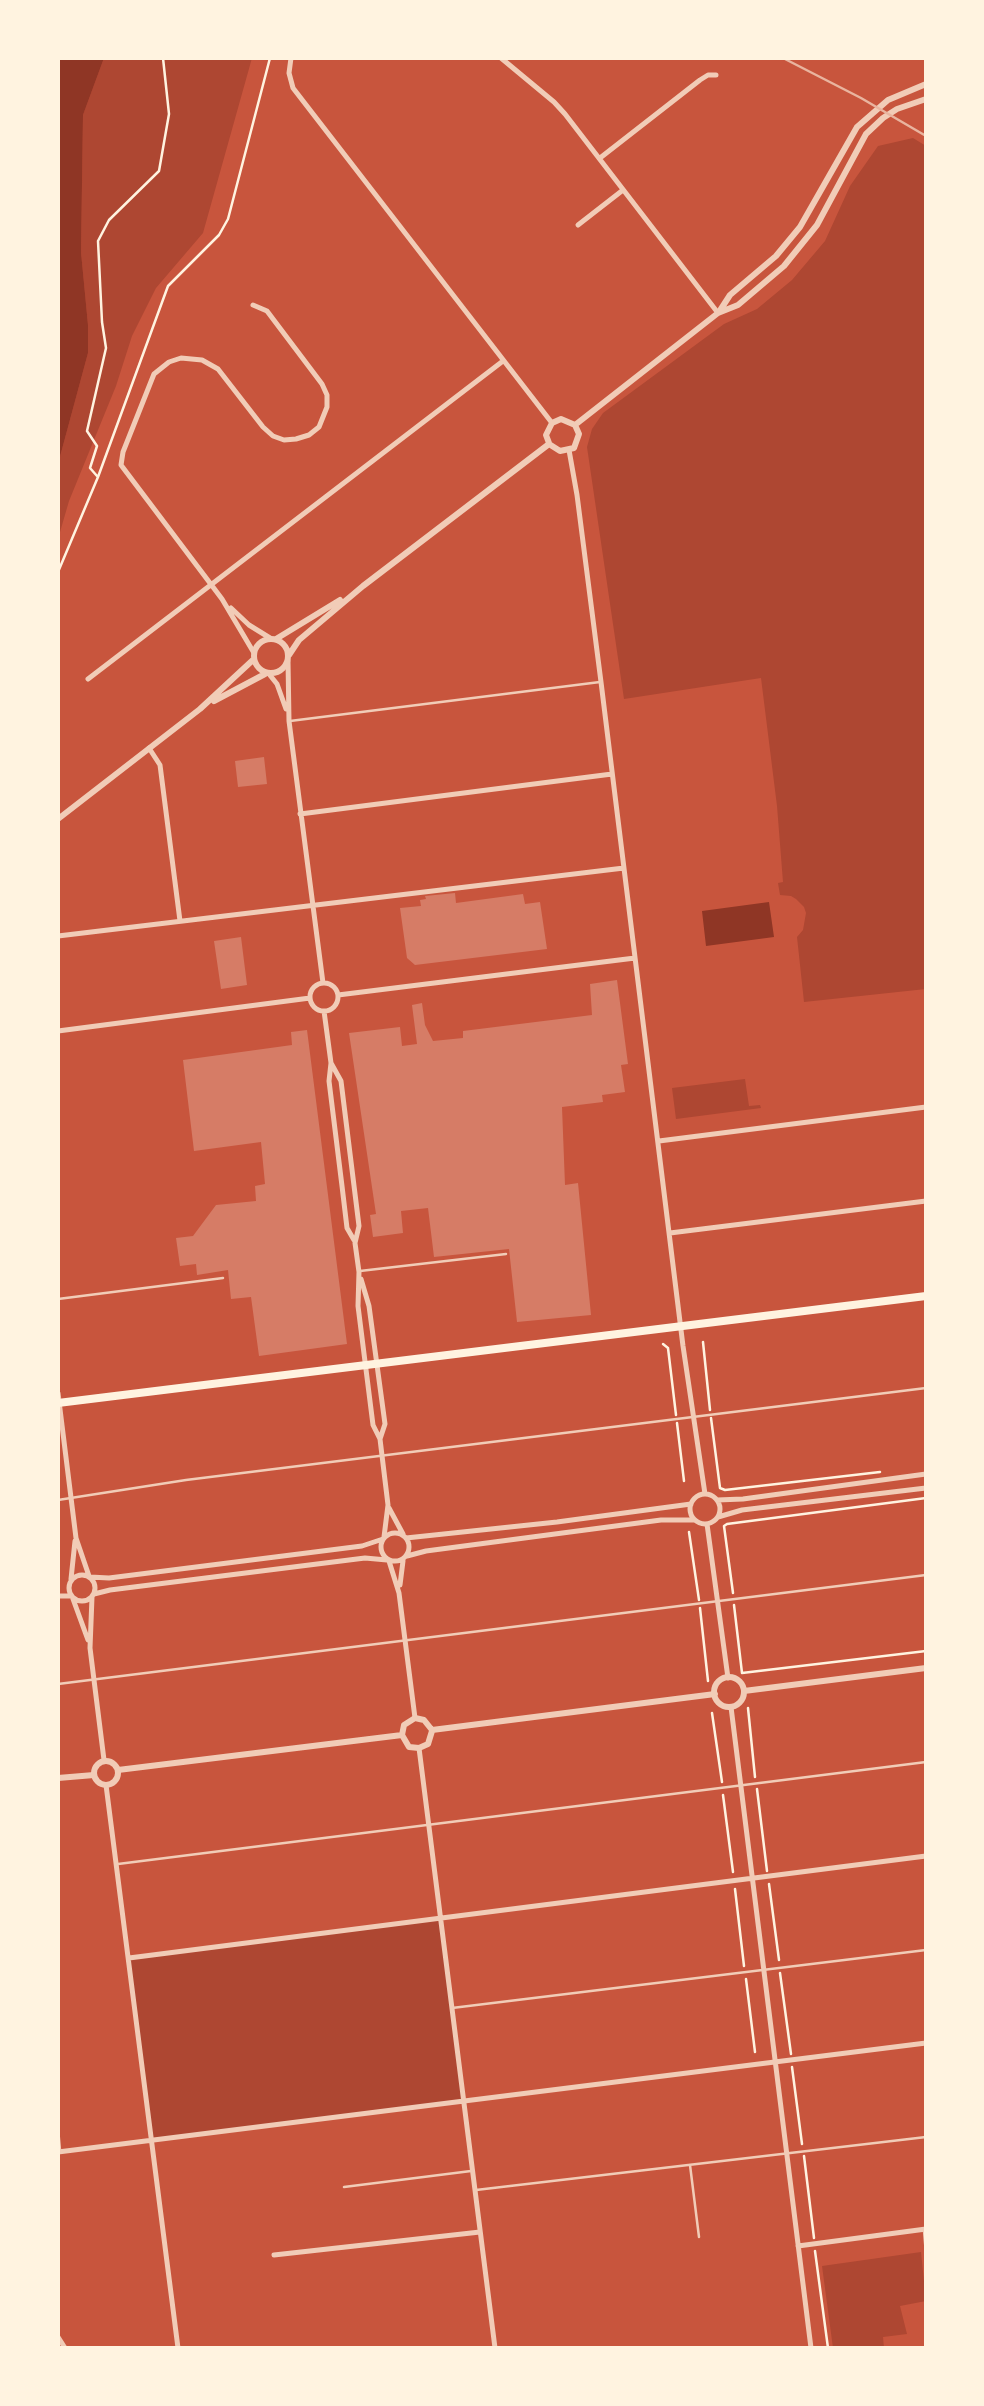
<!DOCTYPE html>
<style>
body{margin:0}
#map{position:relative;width:984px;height:2406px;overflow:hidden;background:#c8553d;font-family:Karla,sans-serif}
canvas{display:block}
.frame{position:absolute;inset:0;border:60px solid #fff3e0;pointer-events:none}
</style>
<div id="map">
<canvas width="984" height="2406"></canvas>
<div class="frame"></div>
</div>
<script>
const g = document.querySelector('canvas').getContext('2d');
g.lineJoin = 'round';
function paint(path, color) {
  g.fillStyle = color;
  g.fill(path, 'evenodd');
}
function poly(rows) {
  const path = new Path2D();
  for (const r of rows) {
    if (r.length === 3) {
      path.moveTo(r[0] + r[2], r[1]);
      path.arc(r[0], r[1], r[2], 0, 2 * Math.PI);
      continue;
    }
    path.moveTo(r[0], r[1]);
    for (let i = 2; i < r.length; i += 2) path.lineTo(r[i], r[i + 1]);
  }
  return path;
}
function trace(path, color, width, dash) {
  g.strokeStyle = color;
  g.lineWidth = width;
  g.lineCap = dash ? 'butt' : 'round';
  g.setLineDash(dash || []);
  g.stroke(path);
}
const green = poly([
 [104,58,252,58,203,233,156,288,132,336,116,386,69,501,58,539,58,464,88,353,88,325,81,252,83,115],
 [913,138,926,146,926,989,804,1002,797,937,803,930,806,913,804,907,796,899,791,896,780,895,778,883,783,882,777,806,761,678,624,699,587,447,592,429,603,413,724,324,757,309,792,280,825,241,850,186,878,146],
 [745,1079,749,1106,760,1105,761,1108,676,1119,672,1088],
 [441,1918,464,2101,153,2140,129,1958],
 [921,2252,926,2301,900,2306,907,2334,883,2337,884,2348,833,2348,822,2266]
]);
const water = poly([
 [58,58,104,58,83,115,81,252,88,325,88,353,58,464],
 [769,902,774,937,706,946,702,911]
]);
const building = poly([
 [264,757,267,784,238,787,235,761],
 [455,893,456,903,523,894,525,904,540,902,547,949,415,965,407,958,400,908,421,906,420,900,426,899,425,896],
 [241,937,247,985,221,989,214,941],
 [617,980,628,1064,621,1065,625,1092,602,1095,603,1102,562,1107,565,1185,578,1183,591,1315,517,1322,509,1249,434,1257,428,1208,401,1211,403,1233,373,1237,370,1215,376,1214,349,1033,400,1027,402,1046,417,1044,412,1005,422,1003,425,1025,433,1041,463,1038,463,1031,592,1015,590,984],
 [307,1030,347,1344,259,1356,251,1297,231,1299,228,1270,197,1275,196,1264,180,1266,176,1238,193,1236,216,1205,256,1201,255,1186,265,1184,261,1142,194,1151,183,1060,292,1045,291,1032]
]);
const path = poly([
 [97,476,90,468,97,446,87,431,106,348,102,322,98,241,109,220,159,171,169,114,163,58],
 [58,572,98,477,168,286,219,235,228,219,270,58],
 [703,1342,710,1410],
 [663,1344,668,1348,676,1415],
 [711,1418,720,1488,725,1490,880,1472],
 [677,1423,684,1481],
 [689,1532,699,1600],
 [733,1593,724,1526,727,1524,926,1498],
 [734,1605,742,1673,926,1651],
 [700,1608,708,1681],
 [748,1708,755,1777],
 [712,1713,722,1782],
 [757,1789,767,1871],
 [723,1795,733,1872],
 [769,1884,779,1960],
 [735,1889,744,1966],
 [780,1973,791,2054],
 [746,1979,755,2052],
 [792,2067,802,2144],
 [804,2156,814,2238],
 [815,2251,828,2348]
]);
const service = poly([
 [290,721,600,682],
 [360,1271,506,1254],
 [58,1299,223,1278],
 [58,1500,186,1480,926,1388],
 [58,1684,926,1575],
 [118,1864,926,1762],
 [452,2008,926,1950],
 [58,2128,60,2150],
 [690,2165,699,2237],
 [344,2187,471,2171],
 [476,2190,926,2137],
 [924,2231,926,2254]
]);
const minor = poly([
 [291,58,289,73,293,88,552,423],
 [501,58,554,102,565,114,718,313],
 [600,158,700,80,708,75,716,75],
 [578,225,623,190],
 [253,305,267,311,322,384,327,395,327,407,319,427,309,435,296,439,284,440,273,436,263,427,218,369,202,360,181,358,169,362,154,374,123,452,121,465,222,599,254,653],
 [569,450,577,495,601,682,683,1346,705,1494],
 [231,608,249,625,270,638],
 [288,661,289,721,323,983],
 [269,674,277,684,286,709],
 [88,679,503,361],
 [149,748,160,765,180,921],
 [300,814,612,774],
 [58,936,624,868],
 [324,997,14],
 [338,995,635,958],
 [324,1011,331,1063,329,1081,342,1186,347,1228,354,1240],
 [58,1031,310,998],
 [331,1063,341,1081,359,1226,355,1243,359,1272,358,1306,373,1425,380,1439,388,1505,384,1537],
 [659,1141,926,1107],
 [670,1233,926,1201],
 [361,1279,369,1306,385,1424,380,1439],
 [58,1393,76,1538,89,1576],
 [705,1509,15],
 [717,1500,743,1499,926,1474],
 [389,1508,403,1534],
 [718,1517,742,1510,926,1488],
 [707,1524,728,1678],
 [395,1547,14],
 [406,1538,557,1522,691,1504],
 [407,1556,426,1551,661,1520,694,1520],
 [389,1561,399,1593,415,1718],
 [82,1588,13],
 [90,1577,109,1578,362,1546,383,1539],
 [71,1579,75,1541],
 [400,1585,403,1561],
 [94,1594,110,1590,365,1558,387,1560],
 [58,1596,71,1596],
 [92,1597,90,1648,104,1760],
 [73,1599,88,1640],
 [731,1707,811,2348],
 [419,1748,495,2348],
 [106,1785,178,2348],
 [129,1958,926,1856],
 [58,2152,926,2043],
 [798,2246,926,2229],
 [274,2255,480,2232],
 [58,2337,65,2348]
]);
const tertiary = poly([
 [719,312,730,295,776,256,800,227,857,127,888,100,926,84],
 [575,425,718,313,738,305,784,266,817,225,866,134,883,118,897,109,926,99],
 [549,443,546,435,552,423,561,419,575,425],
 [549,444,560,451,574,448,579,434,575,425],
 [271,656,17],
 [276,639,340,600],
 [289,655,299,640,363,586,549,444],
 [214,701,265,674],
 [58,819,200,709,254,659],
 [729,1692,15],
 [744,1691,926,1668],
 [432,1730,715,1694],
 [402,1735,409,1747,419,1748,428,1744,432,1731],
 [402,1735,404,1725,415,1718,424,1720,432,1730],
 [106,1773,12],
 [118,1770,402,1735],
 [58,1778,94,1775]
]);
const secondary = poly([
 [58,1403,926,1296]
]);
const rail = poly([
 [783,58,861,98,926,136]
]);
paint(green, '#ae4732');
paint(water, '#8f3625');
paint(building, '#d67c66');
trace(path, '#fff3e0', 2.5);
trace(service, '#f1ccb7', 2.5);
trace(minor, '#f1ccb7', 5);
trace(tertiary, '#f1ccb7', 6);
trace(secondary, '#fff3e0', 8);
trace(rail, '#e9b49f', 2.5);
</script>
